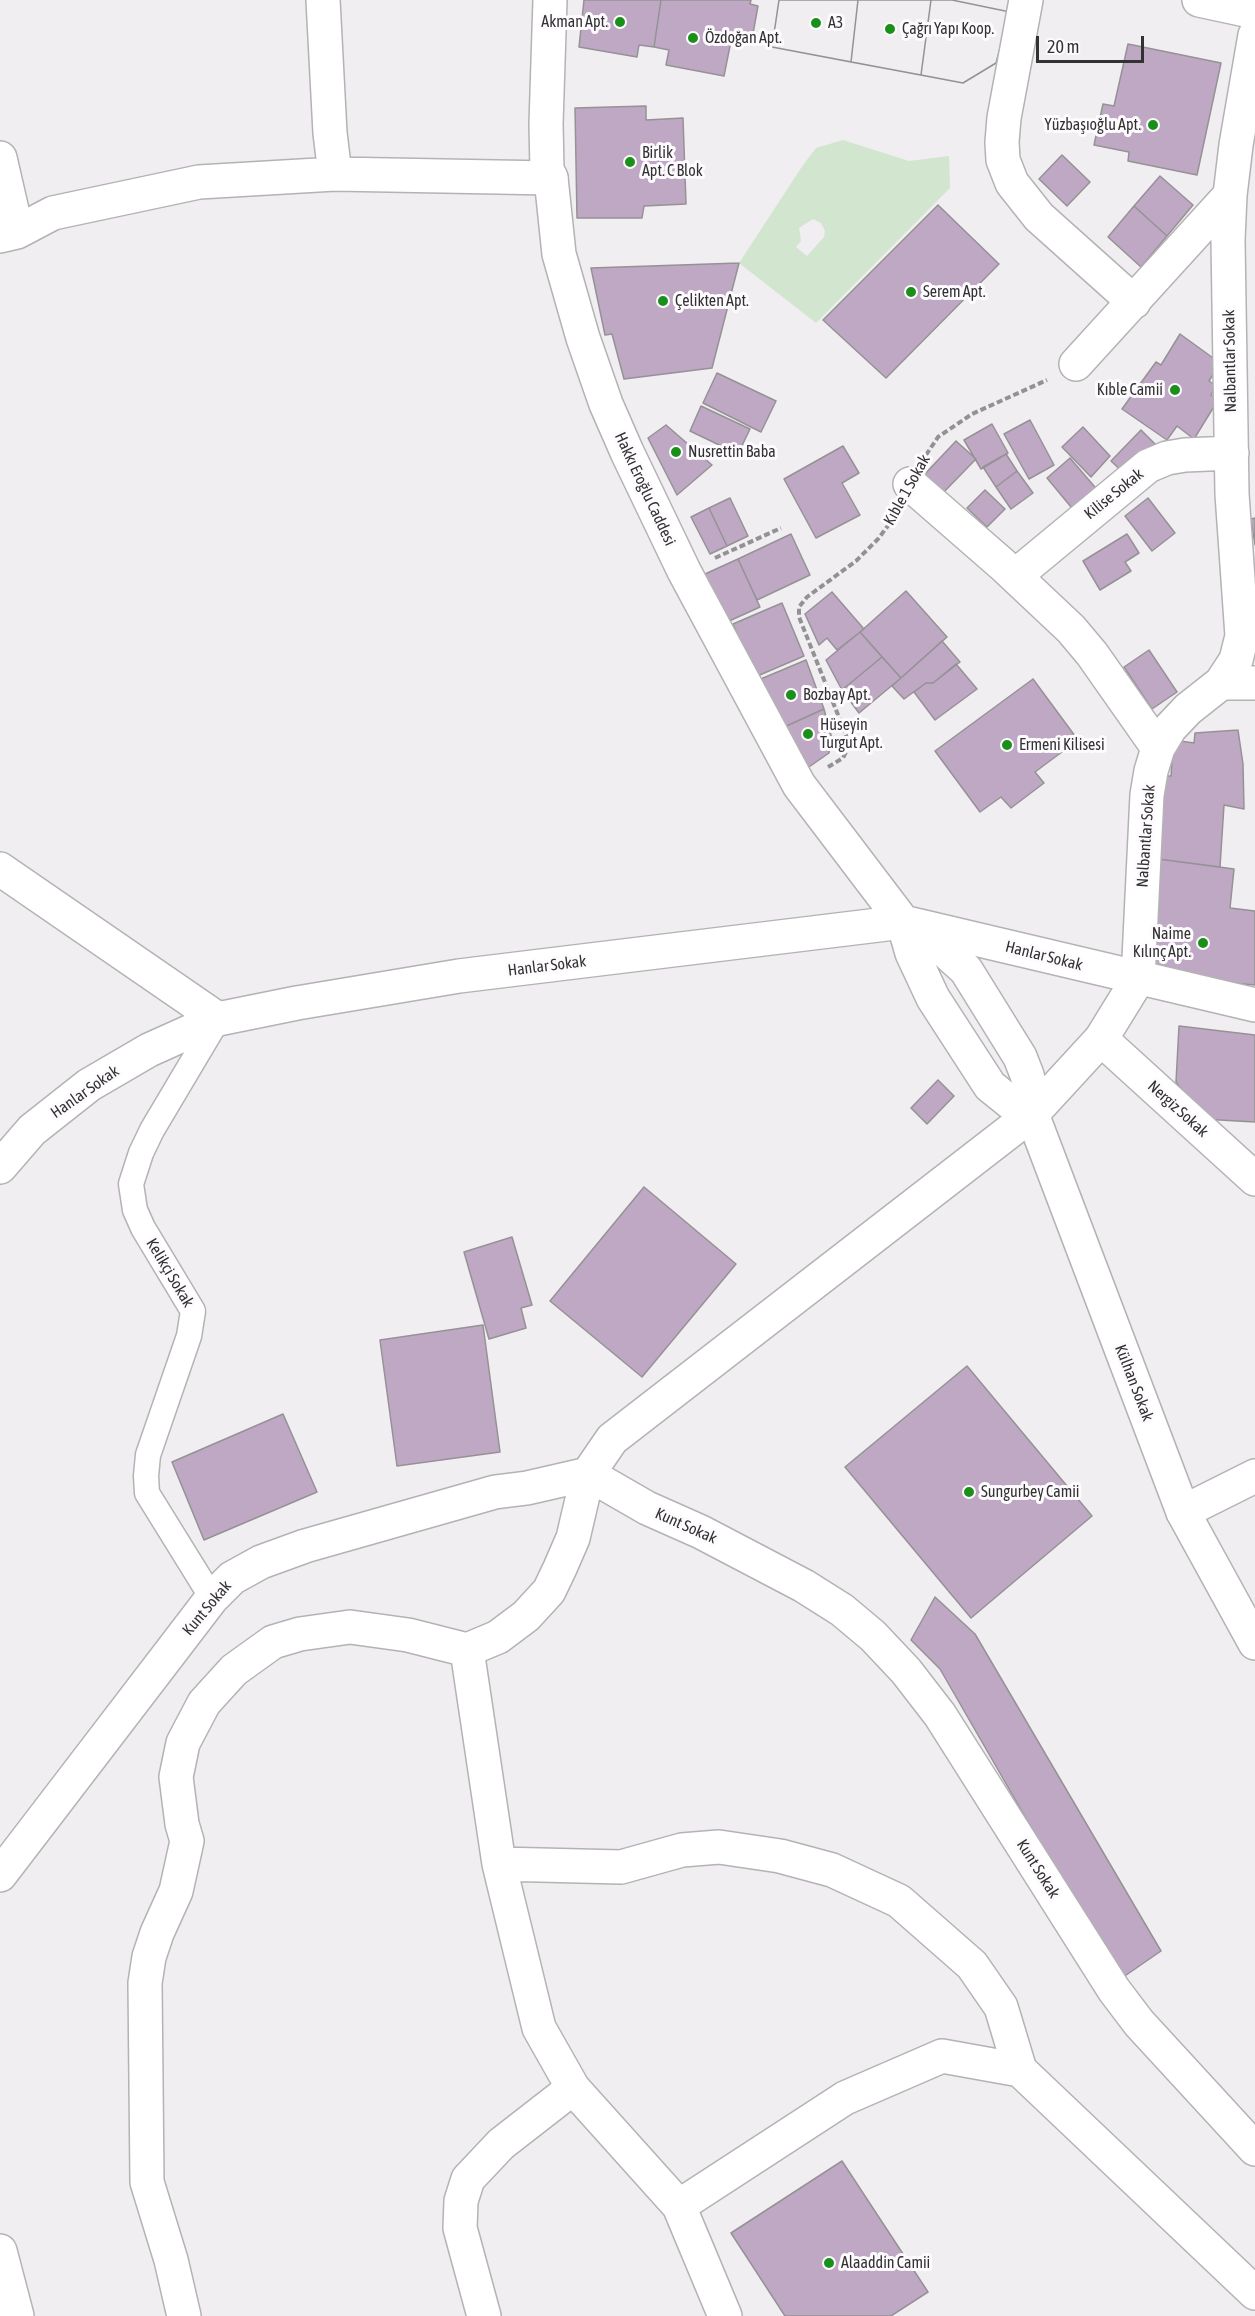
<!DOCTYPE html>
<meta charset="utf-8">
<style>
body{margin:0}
#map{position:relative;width:1255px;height:2316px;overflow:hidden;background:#f1eef1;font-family:"Asap Condensed",sans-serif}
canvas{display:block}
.scale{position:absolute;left:1036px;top:36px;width:108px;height:27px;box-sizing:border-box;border:3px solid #333233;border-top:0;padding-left:8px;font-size:18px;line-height:21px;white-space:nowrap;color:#333233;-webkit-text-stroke:4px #fefbff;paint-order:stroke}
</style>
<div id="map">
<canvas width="1255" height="2316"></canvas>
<div class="scale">20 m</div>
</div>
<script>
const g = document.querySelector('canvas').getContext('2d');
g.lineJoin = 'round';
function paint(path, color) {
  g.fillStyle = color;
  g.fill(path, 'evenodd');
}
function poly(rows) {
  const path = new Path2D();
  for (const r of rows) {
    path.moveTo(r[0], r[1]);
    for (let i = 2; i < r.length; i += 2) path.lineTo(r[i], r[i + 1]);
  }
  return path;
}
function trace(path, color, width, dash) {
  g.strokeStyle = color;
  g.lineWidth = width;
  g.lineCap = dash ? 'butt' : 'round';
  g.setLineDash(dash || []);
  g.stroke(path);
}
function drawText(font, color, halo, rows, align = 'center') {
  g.font = font + ' "Asap Condensed",sans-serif';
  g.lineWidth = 6;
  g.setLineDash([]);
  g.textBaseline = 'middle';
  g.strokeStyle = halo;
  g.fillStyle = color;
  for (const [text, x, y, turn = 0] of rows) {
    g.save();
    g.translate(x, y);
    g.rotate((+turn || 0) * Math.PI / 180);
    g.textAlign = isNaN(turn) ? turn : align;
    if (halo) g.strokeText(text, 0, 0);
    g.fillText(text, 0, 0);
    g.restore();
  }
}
const green = poly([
 [843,140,909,161,949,156,950,188,816,323,739,263,803,165,816,148],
 [813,219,821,223,825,231,824,237,807,256,796,247,801,241,799,228]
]);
const building = poly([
 [584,0,661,0,654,47,639,45,637,57,579,47,584,0],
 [661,0,751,0,750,4,758,6,752,39,732,36,724,76,666,65,669,50,654,47,661,0],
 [779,0,858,0,851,62,772,47,779,0],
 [779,0,952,0,1010,12,996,63,963,83,772,47,779,0],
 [858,0,931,0,921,75,851,62,858,0],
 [931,0,952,0,1010,12,996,63,963,83,921,75,931,0],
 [1128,44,1221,63,1197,175,1128,161,1129,152,1094,145,1103,104,1114,106,1128,44],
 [646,106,646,120,683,118,686,204,644,206,642,218,577,218,575,108,646,106],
 [1062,155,1090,182,1067,206,1039,179,1062,155],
 [1160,176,1193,205,1167,236,1134,206,1160,176],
 [938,205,999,264,886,378,823,320,938,205],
 [1134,206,1167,236,1141,267,1108,237,1134,206],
 [739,263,712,368,624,379,612,334,605,335,591,268,739,263],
 [1180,334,1220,363,1209,381,1216,386,1211,395,1218,400,1194,439,1177,426,1167,440,1122,409,1156,362,1161,365,1180,334],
 [717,373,776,401,761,432,703,403,717,373],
 [701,406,750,429,738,454,690,431,701,406],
 [1030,420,1054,465,1029,479,1004,434,1030,420],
 [992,424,1008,453,981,469,964,440,992,424],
 [666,425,712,465,677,495,648,438,666,425],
 [1083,427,1110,456,1091,477,1062,447,1083,427],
 [1141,430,1157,446,1127,476,1111,461,1141,430],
 [956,441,976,459,941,495,922,477,956,441],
 [843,446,859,473,842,483,860,515,816,538,784,479,843,446],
 [1006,454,1017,471,996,487,983,467,1006,454],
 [1070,458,1100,493,1076,513,1047,478,1070,458],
 [1017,471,1033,493,1011,509,996,487,1017,471],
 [985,490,1005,509,987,527,967,508,985,490],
 [730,498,748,536,727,546,709,508,730,498],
 [1148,498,1175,533,1152,551,1125,516,1148,498],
 [709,508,727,546,710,554,691,517,709,508],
 [1255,518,1255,545,1251,519,1255,518],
 [791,534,810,575,757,600,738,559,791,534],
 [1127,534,1139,553,1125,562,1131,571,1100,590,1083,561,1127,534],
 [738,559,760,607,727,622,705,574,738,559],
 [906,591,947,637,901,678,860,632,906,591],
 [832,592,864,629,837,650,827,638,819,645,805,614,832,592],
 [782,603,804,656,755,677,733,624,782,603],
 [860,632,882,657,842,690,826,660,860,632],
 [942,641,960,662,933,683,926,683,904,699,892,686,942,641],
 [1149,650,1177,692,1152,709,1124,667,1149,650],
 [882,657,901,678,859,713,842,690,882,657],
 [806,660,824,709,782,728,756,681,806,660],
 [956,664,977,689,935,720,914,692,926,683,933,683,956,664],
 [1033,679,1078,740,1035,772,1044,783,1011,808,1001,797,980,812,935,751,1033,679],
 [824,709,832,739,829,753,806,769,782,728,824,709],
 [1238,730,1243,764,1244,809,1224,805,1220,867,1158,859,1164,776,1171,776,1173,744,1180,741,1194,743,1195,733,1238,730],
 [1158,859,1234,869,1230,908,1255,911,1255,985,1147,975,1158,859],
 [1179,1026,1255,1035,1255,1122,1202,1119,1176,1082,1179,1026],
 [938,1080,954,1096,927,1124,911,1108,938,1080],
 [644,1187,736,1264,642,1377,550,1301,644,1187],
 [512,1237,532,1305,521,1308,526,1328,489,1339,464,1252,512,1237],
 [483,1325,500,1452,397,1466,380,1340,483,1325],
 [967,1366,1092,1516,971,1618,845,1467,967,1366],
 [283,1414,317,1492,204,1540,172,1462,283,1414],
 [935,1597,975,1634,1161,1951,1119,1980,940,1669,911,1640,935,1597],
 [842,2161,928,2292,891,2316,785,2316,731,2233,842,2161]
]);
const path = poly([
 [926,455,938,437,972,414,1047,380],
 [715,558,781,528],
 [828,767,843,758,848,748,846,735,799,617,799,607,807,597,856,561,878,539,896,515]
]);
const pedestrian = poly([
 [212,1598,147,1493,146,1476,148,1455,189,1336,193,1311,143,1228,135,1210,131,1184,141,1153,152,1130,218,1019]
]);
const minor = poly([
 [323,0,330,133,335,174],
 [1026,0,1004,118,1002,142,1003,160,1012,183,1039,217,1134,302],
 [0,158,17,232],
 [0,236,17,232,53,213,199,182,335,174,551,178],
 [1076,364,1230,195],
 [910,484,1003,565,1071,629,1092,654,1158,748],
 [1015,576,1148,466,1167,458,1185,455,1232,453],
 [1221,683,1255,683],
 [0,869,218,1019],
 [1138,979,1147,795,1151,771,1158,748,1170,728,1188,709,1221,683,1236,660,1242,636,1232,494,1228,240,1230,195,1236,145,1255,35],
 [1101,1039,1255,1179],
 [1183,1512,1255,1476],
 [467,1650,499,1864,621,1867,682,1850,719,1847,780,1856,832,1870,899,1901,972,1965,1001,2007,1020,2070],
 [499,1864,539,2028,573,2088,679,2206],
 [0,1875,212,1598,232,1578,261,1562,305,1546,495,1492,527,1488,588,1474,647,1508,701,1532,804,1586,842,1610,873,1636,906,1671,940,1715,1114,1990,1139,2023,1255,2149],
 [184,2316,171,2260,147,2182,145,1983,149,1957,157,1933,176,1891,187,1841,182,1824,176,1777,183,1743,204,1703,234,1670,273,1642,300,1634,350,1627,408,1635,467,1650,498,1637,526,1616,549,1591,560,1568,573,1538,588,1474,612,1439,1032,1114],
 [484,2316,460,2228,461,2201,468,2179,501,2144,573,2088],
 [725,2316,679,2206,845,2098,942,2056,1020,2070,1255,2293]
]);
const tertiary = poly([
 [550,0,546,124,547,170,551,178,559,254,583,338,606,404,627,452,684,571,799,785,903,922,945,951,966,970,1020,1057,1027,1075,1032,1095,1032,1114,1021,1111,990,1086,933,998,912,953,903,922],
 [1138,979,1101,1039,1032,1114,1183,1512,1255,1643],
 [0,1167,32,1130,89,1085,149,1050,218,1019,297,1003,459,976,903,922,1255,1005],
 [0,2251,17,2316]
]);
const secondary = poly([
 [1199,0,1255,12]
]);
const markers = [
 [620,22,6,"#1a901b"],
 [816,23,6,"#1a901b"],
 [890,29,6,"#1a901b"],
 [693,38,6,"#1a901b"],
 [1153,125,6,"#1a901b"],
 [630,162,6,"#1a901b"],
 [911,292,6,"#1a901b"],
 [663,301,6,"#1a901b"],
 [1175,390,6,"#1a901b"],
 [676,452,6,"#1a901b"],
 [791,695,6,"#1a901b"],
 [808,734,6,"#1a901b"],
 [1007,745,6,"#1a901b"],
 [1203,943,6,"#1a901b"],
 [969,1492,6,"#1a901b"],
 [829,2263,6,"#1a901b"]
];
const poiNames = [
 ["Akman Apt.",608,22,"right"],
 ["A3",828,23],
 ["Çağrı Yapı Koop.",902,29],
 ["Özdoğan Apt.",705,38],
 ["Yüzbaşıoğlu Apt.",1141,125,"right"],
 ["Birlik",642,153],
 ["Apt. C Blok",642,171],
 ["Serem Apt.",923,292],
 ["Çelikten Apt.",675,301],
 ["Kıble Camii",1163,390,"right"],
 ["Nusrettin Baba",688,452],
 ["Bozbay Apt.",803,695],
 ["Hüseyin",820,725],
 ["Turgut Apt.",820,743],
 ["Ermeni Kilisesi",1019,745],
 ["Naime",1191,934,"right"],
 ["Kılınç Apt.",1191,952,"right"],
 ["Sungurbey Camii",981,1492],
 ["Alaaddin Camii",841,2263]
];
const streetNames = [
 ["Nalbantlar Sokak",1230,361,-91],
 ["Hakkı Eroğlu Caddesi",645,489,65],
 ["Kıble 1 Sokak",907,490,-61],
 ["Kilise Sokak",1114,494,-39],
 ["Nalbantlar Sokak",1146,836,-86],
 ["Hanlar Sokak",1044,956,14],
 ["Hanlar Sokak",547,966,-7],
 ["Hanlar Sokak",85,1092,-35],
 ["Nergiz Sokak",1178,1109,42],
 ["Kelikçi Sokak",170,1273,59],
 ["Külhan Sokak",1134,1383,69],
 ["Kunt Sokak",686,1526,24],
 ["Kunt Sokak",207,1608,-50],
 ["Kunt Sokak",1038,1869,58]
];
paint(green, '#d1e5cf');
paint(building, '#bfa8c4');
trace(building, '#959295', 1.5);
trace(pedestrian, '#b4b2b5', 27);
trace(minor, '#b4b2b5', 36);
trace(tertiary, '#b4b2b5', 36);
trace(secondary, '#b4b2b5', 36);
trace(path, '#939193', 4, [6, 3]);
trace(pedestrian, '#fff', 24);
trace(minor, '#fff', 33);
trace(tertiary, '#fff', 33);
trace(secondary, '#fff', 33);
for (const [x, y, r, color] of markers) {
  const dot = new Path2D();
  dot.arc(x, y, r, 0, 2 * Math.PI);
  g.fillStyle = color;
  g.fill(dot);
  trace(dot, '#fefbff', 2);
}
drawText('16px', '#333233', '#fefbff', poiNames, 'left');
drawText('16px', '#333233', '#fefbff', streetNames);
</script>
